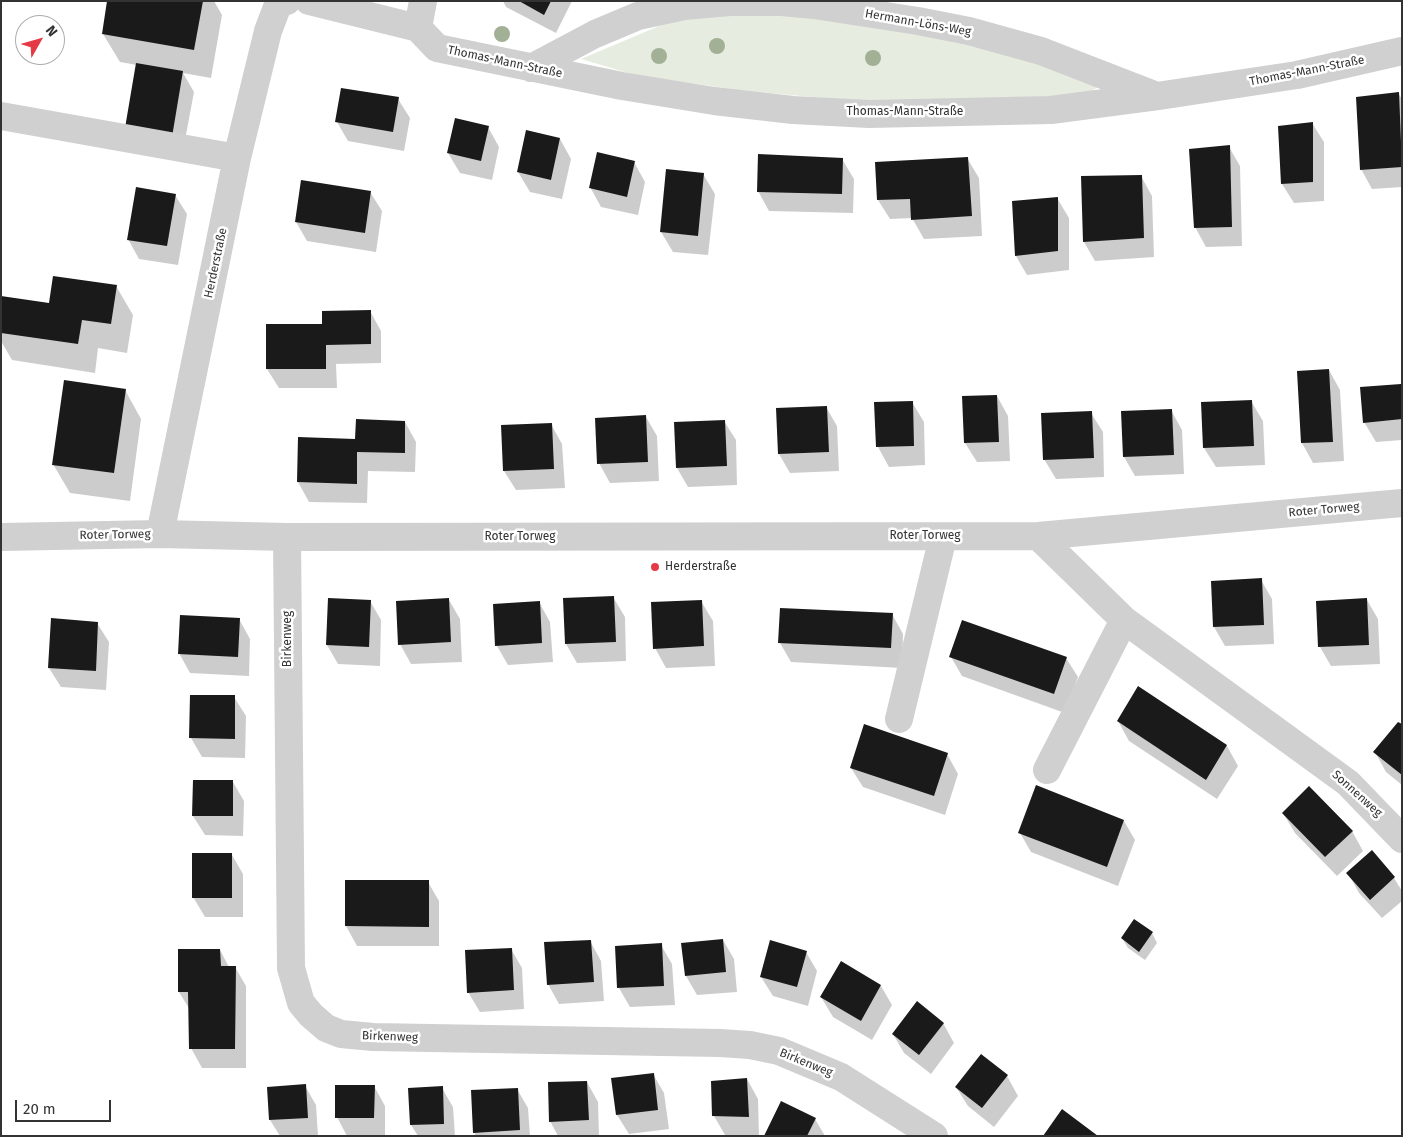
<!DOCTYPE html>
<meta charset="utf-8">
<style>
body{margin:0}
#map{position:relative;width:1403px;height:1137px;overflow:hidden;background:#fff;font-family:"Fira Sans",sans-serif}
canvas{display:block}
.frame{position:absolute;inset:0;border:2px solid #333;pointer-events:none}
.north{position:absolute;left:15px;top:15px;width:50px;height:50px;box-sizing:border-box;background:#fff;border:1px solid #adadad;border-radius:50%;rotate:52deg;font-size:14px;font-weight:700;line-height:20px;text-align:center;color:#333}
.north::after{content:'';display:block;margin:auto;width:18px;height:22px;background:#e63946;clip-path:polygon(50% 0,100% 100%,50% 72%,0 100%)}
.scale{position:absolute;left:15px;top:1100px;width:96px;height:22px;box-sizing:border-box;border:2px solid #333;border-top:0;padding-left:6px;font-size:15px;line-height:18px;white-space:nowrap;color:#333;-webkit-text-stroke:4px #fff;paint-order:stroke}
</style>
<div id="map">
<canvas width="1403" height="1137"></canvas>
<div class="frame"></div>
<div class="north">N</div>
<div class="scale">20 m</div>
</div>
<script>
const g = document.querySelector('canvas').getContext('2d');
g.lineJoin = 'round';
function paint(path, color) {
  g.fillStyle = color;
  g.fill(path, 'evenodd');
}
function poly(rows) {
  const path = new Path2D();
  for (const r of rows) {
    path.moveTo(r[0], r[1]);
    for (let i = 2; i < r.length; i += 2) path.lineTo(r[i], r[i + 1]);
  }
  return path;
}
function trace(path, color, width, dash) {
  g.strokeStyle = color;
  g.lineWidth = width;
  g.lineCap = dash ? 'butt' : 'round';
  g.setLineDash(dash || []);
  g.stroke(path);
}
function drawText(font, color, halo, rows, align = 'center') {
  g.font = font + ' "Fira Sans",sans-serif';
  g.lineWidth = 5;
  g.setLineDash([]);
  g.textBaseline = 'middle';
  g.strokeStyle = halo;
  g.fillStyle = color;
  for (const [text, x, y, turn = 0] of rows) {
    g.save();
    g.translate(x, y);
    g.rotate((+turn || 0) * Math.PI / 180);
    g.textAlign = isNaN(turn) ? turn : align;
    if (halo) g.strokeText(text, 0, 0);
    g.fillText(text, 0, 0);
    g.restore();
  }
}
const green = poly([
 [779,7,1015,51,1098,87,1092,91,1053,98,876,103,738,90,635,75,581,59,678,18]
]);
const shadow = poly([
 [151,1,214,1,222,15,211,78,183,73,194,92,182,156,137,65,120,62,103,34],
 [503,1,572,1,556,33,506,7],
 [1398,93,1402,99,1402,187,1372,189,1361,169],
 [398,99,410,118,404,151,348,141,337,122],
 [1312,123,1324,142,1324,201,1294,203,1282,184,1279,127],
 [488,127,499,147,492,180,460,173,448,153],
 [560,139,571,159,562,199,530,192,518,172],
 [1229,147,1240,166,1242,246,1206,247,1195,227],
 [967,158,979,178,982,236,924,239,912,218,890,219,878,200],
 [842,159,854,179,853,213,769,211,758,191],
 [634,162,645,182,638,215,601,207,590,187],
 [667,170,703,174,715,194,708,255,673,252,661,232],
 [1141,176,1152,196,1154,257,1095,261,1084,242],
 [370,192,382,211,376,252,307,241,296,222],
 [175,195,187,214,178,265,139,259,128,239],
 [1057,198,1069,218,1069,270,1027,275,1016,256],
 [116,286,133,315,127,353,98,348,95,373,12,360,1,341,1,297,50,304],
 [370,311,381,331,381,363,336,364,337,388,279,388,267,369,323,326],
 [1329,370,1340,390,1344,461,1313,463,1302,443,1299,372],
 [1401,385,1402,440,1376,442,1364,422],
 [125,390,141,419,130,501,70,493,53,464],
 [997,396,1008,416,1010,461,977,462,965,443],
 [1251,401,1263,421,1265,465,1216,467,1204,448,1203,403],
 [912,402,924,422,925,465,889,467,878,447,876,404],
 [826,407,837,426,839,471,790,473,779,454],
 [1171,410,1182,430,1184,474,1135,476,1124,457],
 [1091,413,1103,432,1104,477,1056,479,1044,459],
 [646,417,657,436,659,481,610,483,599,463],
 [724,421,736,440,737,485,688,487,677,468],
 [405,422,416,442,415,472,368,471,367,503,309,502,298,482,299,438,356,440],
 [551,424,562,444,565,488,516,490,504,471],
 [1261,580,1272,599,1274,644,1225,646,1214,627],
 [613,597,625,617,626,661,577,663,566,644],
 [449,600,460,619,462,662,411,664,400,644],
 [1367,600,1378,619,1380,664,1331,666,1320,647],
 [370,601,381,620,380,666,338,664,327,645],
 [701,601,713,621,715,666,666,668,655,648],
 [539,602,550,622,553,662,508,665,497,646],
 [892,614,903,634,902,668,791,662,780,643],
 [239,619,250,639,249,676,190,673,179,653],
 [97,623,109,642,106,690,61,687,49,668],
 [951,657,1066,658,1078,677,1065,713,962,676],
 [1138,688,1227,746,1238,766,1217,799,1129,741,1118,721],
 [234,697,246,716,245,758,202,757,191,738],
 [1402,726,1402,785,1386,772,1375,752],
 [947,754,958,774,945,815,863,787,851,768],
 [233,782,244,801,243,836,205,835,193,816],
 [1283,813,1352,831,1363,851,1337,876,1295,833],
 [1124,821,1135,840,1118,886,1031,852,1020,833],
 [1372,852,1394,878,1402,891,1402,901,1382,918,1359,893,1348,873],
 [232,855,243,874,243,917,205,917,193,897],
 [346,882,428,882,439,901,439,946,357,946,346,926],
 [1152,933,1157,943,1145,960,1128,948,1122,938],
 [723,940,734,959,737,992,697,995,686,976],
 [590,941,601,961,604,1001,559,1004,548,984],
 [661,945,672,964,675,1005,630,1007,619,988],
 [511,949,522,968,524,1009,480,1012,468,992],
 [179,950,220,950,229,967,235,967,246,986,246,1068,202,1068,191,1048,190,1010,179,992],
 [806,952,817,971,808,1006,773,996,761,977],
 [841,963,881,986,892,1005,872,1040,833,1017,821,997],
 [943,1023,954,1043,931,1074,904,1053,893,1034],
 [653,1074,664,1093,669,1129,629,1134,617,1115,613,1079],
 [1007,1076,1018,1096,994,1127,968,1106,956,1087],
 [747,1079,758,1099,759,1136,725,1135,714,1116],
 [587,1082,598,1102,599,1136,558,1136,550,1121],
 [305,1086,316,1105,318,1136,280,1136,270,1120],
 [374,1086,385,1106,385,1136,347,1136,337,1117],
 [442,1088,453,1107,455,1136,418,1136,411,1125],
 [517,1089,528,1108,530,1136,476,1136,474,1132],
 [815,1119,825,1136,765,1136]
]);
const building = poly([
 [107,1,203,1,194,50,102,34],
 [519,1,551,1,544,15],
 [136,63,183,71,172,137,125,128],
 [341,88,399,97,393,132,335,122],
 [1399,92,1402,167,1360,170,1356,97],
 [455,118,489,126,481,161,447,153],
 [1313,122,1313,182,1281,184,1278,126],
 [526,130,560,138,551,180,517,172],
 [1230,145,1232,227,1194,228,1189,149],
 [597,152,635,161,627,197,589,188],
 [758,154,843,158,842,194,757,192],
 [968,157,972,216,911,220,910,199,877,200,875,162],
 [666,169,704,173,698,236,660,232],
 [1142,175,1144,238,1083,242,1081,176],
 [301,180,371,191,365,233,295,222],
 [136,187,176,194,167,246,127,240],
 [1058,197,1058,251,1015,256,1012,201],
 [53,276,117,285,111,324,82,320,78,344,1,333,1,296,49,303],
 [371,310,371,344,326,345,326,369,266,369,266,324,322,324,322,311],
 [1329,369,1333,442,1301,443,1297,371],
 [64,380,126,389,114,473,52,465],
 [1401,384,1402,419,1363,423,1360,387],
 [997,395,999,442,964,443,962,396],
 [1252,400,1254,446,1203,448,1201,402],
 [913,401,914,446,876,447,874,402],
 [827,406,829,452,778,454,776,408],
 [1172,409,1174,455,1123,457,1121,411],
 [1092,411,1094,458,1043,460,1041,413],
 [646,415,648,462,597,464,595,418],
 [356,419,405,421,405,453,357,452,357,484,297,482,298,437,355,439],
 [725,420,727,466,676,468,674,422],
 [552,423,554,469,503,471,501,425],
 [1262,578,1264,625,1213,627,1211,581],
 [614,596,616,642,565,644,563,598],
 [328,598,371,600,369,647,326,645],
 [449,598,451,642,398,645,396,601],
 [1367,598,1369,645,1318,647,1316,601],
 [702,600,704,646,653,649,651,602],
 [540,601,542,643,495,646,493,604],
 [780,608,893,613,891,648,778,643],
 [180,615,240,618,238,657,178,654],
 [51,618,98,622,96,671,48,668],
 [962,620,1067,657,1054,694,949,657],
 [1138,686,1227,745,1206,780,1117,721],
 [190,695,235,695,235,739,189,738],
 [1398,722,1402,724,1402,775,1373,752],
 [864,724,948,753,934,796,850,768],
 [193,780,233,780,233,816,192,816],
 [1036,785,1124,820,1107,867,1018,833],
 [1309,786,1353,831,1325,857,1282,813],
 [1372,850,1395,877,1370,900,1346,873],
 [192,853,232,853,232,898,192,898],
 [345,880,429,880,429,927,345,926],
 [1134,919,1153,932,1139,952,1121,938],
 [723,939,726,972,685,976,681,943],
 [591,940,594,982,547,985,544,942],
 [770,940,807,951,797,987,760,977],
 [662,943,664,986,617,988,615,946],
 [512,948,514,990,467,993,465,950],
 [178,949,220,949,221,966,236,966,235,1049,189,1049,188,992,178,992],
 [841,961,881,985,861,1021,820,997],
 [917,1001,944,1023,919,1055,892,1034],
 [981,1054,1008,1075,982,1108,955,1087],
 [654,1073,658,1110,616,1115,611,1078],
 [747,1078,749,1117,712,1116,711,1081],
 [587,1081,589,1120,549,1122,548,1082],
 [306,1084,308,1118,269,1120,267,1087],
 [335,1085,375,1085,374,1118,335,1118],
 [443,1086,444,1124,410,1125,408,1088],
 [518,1088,520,1130,473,1133,471,1090],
 [781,1101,816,1118,807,1136,764,1136],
 [1062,1109,1098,1136,1043,1136]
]);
const minor = poly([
 [309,1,418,28,423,1],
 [418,28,437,48,622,86,714,101,793,110,869,114,1051,110,1158,96,1297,75,1402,51],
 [531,68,595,34,638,16,684,6,730,2,782,2,814,5,918,21,969,31,1041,51,1157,96],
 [1,116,237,158],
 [160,534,237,158,268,31,279,2,287,1],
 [1038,536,1124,620,1348,783,1402,839],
 [1,537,160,534,287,537,1038,536,1402,503],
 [287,537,291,968,301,1003,311,1015,326,1028,341,1034,373,1037,720,1043,750,1045,779,1051,841,1077,934,1136],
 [899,719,943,537],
 [1047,770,1124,620]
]);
const trees = [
 [502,34],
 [717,46],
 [659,56],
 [873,58]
];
const markers = [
 [655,567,5,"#e63946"]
];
const streetNames = [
 ["Hermann-Löns-Weg",918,23,10],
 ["Thomas-Mann-Straße",505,62,12],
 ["Thomas-Mann-Straße",1307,71,-11],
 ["Thomas-Mann-Straße",905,112],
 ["Herderstraße",216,263,-78],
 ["Roter Torweg",1324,510,-5],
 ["Roter Torweg",115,535,-1],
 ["Roter Torweg",925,536],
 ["Roter Torweg",520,537],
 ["Birkenweg",288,639,-90],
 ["Sonnenweg",1357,794,42],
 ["Birkenweg",390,1037,2],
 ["Birkenweg",806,1063,22]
];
const poiNames = [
 ["Herderstraße",665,567]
];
paint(green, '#e6ecdf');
paint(shadow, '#0003');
paint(building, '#1a1a1a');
trace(minor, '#d0d0d0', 28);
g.fillStyle = '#a2b095';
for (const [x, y] of trees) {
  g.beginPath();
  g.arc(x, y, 8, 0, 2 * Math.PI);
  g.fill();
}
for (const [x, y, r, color] of markers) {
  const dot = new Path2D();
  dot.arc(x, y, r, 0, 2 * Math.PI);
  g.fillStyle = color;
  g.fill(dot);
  trace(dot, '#fff', 2);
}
drawText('12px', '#333', '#fff', streetNames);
drawText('12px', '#333', '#fff', poiNames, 'left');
</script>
